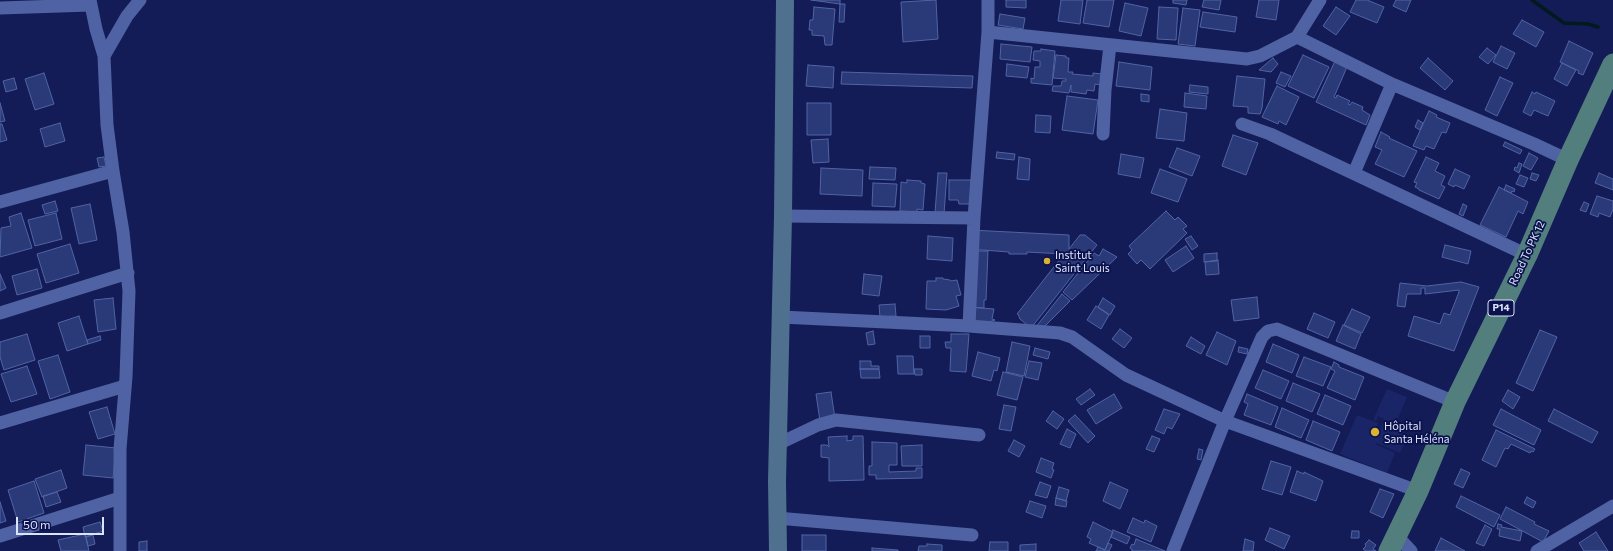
<!DOCTYPE html>
<meta charset="utf-8">
<style>
body{margin:0}
#map{position:relative;width:1613px;height:551px;overflow:hidden;background:#131c57;font-family:Commissioner,sans-serif}
canvas{display:block}
.scale{position:absolute;left:16px;top:517px;width:88px;height:18px;box-sizing:border-box;border:2px solid #dce4fb;border-top:0;padding-left:5px;font-size:12px;line-height:14px;white-space:nowrap;color:#dce4fb;-webkit-text-stroke:3px #0b114c;paint-order:stroke}
</style>
<div id="map">
<canvas width="1613" height="551"></canvas>
<div class="scale">50 m</div>
</div>
<script>
const g = document.querySelector('canvas').getContext('2d');
g.lineJoin = 'round';
function paint(path, color) {
  g.fillStyle = color;
  g.fill(path, 'evenodd');
}
function poly(rows) {
  const path = new Path2D();
  for (const r of rows) {
    path.moveTo(r[0], r[1]);
    for (let i = 2; i < r.length; i += 2) path.lineTo(r[i], r[i + 1]);
  }
  return path;
}
function trace(path, color, width, dash) {
  g.strokeStyle = color;
  g.lineWidth = width;
  g.lineCap = dash ? 'butt' : 'round';
  g.setLineDash(dash || []);
  g.stroke(path);
}
function drawText(font, color, halo, rows, align = 'center') {
  g.font = font + ' Commissioner,sans-serif';
  g.lineWidth = 3.5;
  g.setLineDash([]);
  g.textBaseline = 'middle';
  g.strokeStyle = halo;
  g.fillStyle = color;
  for (const [text, x, y, turn = 0] of rows) {
    g.save();
    g.translate(x, y);
    g.rotate((+turn || 0) * Math.PI / 180);
    g.textAlign = isNaN(turn) ? turn : align;
    if (halo) g.strokeText(text, 0, 0);
    g.fillText(text, 0, 0);
    g.restore();
  }
}
const built = poly([
 [1387,389,1407,397,1398,418,1396,418,1392,429,1408,436,1400,453,1376,443,1375,444,1395,453,1387,473,1340,454,1357,415,1378,423,1376,428,1380,429,1384,419,1378,416,1376,421,1373,420]
]);
const stream = poly([
 [1532,0,1564,23,1588,24,1598,27]
]);
const building = poly([
 [811,0,840,0,840,4,811,0],
 [936,0,938,39,903,42,901,2,936,0],
 [1006,0,1026,0,1026,8,1006,7,1006,0],
 [1061,0,1083,0,1080,24,1058,21,1061,0],
 [1087,0,1114,0,1109,27,1083,23,1087,0],
 [1173,0,1187,0,1186,5,1173,3,1173,0],
 [1204,0,1221,0,1219,10,1202,7,1204,0],
 [1259,0,1279,0,1276,20,1256,17,1259,0],
 [1356,0,1367,0,1384,7,1377,23,1350,12,1356,0],
 [1396,0,1411,0,1406,12,1393,6,1396,0],
 [1125,3,1148,8,1141,36,1119,31,1125,3],
 [840,4,845,4,844,22,839,22,840,4],
 [814,7,835,9,832,45,825,45,824,36,812,35,812,30,809,30,810,20,813,20,814,7],
 [1159,7,1178,8,1176,40,1157,39,1159,7],
 [1336,7,1350,16,1336,35,1323,26,1336,7],
 [1183,8,1200,10,1195,46,1178,44,1183,8],
 [1203,12,1237,17,1235,32,1200,27,1203,12],
 [1000,14,1025,18,1023,29,998,25,1000,14],
 [1522,20,1544,32,1536,47,1513,34,1522,20],
 [1569,41,1593,53,1583,75,1578,73,1579,71,1560,62,1569,41],
 [1001,44,1032,47,1030,62,1000,59,1001,44],
 [1501,46,1515,53,1507,69,1493,62,1501,46],
 [1487,48,1496,55,1488,64,1479,57,1487,48],
 [1041,49,1055,51,1052,85,1031,83,1031,78,1034,79,1035,67,1040,67,1040,61,1033,60,1034,51,1041,51,1041,49],
 [1056,55,1066,56,1066,58,1069,58,1068,72,1073,72,1072,74,1093,76,1093,73,1102,74,1101,85,1095,84,1094,91,1087,90,1086,94,1071,92,1071,85,1069,93,1052,91,1053,86,1061,86,1062,81,1066,81,1066,79,1053,78,1056,55],
 [1303,55,1329,67,1314,98,1288,86,1303,55],
 [1273,58,1278,64,1271,72,1259,70,1273,58],
 [1428,58,1453,81,1445,90,1420,68,1428,58],
 [1335,61,1347,67,1334,97,1336,98,1337,95,1350,101,1348,104,1350,105,1352,102,1363,107,1362,110,1370,115,1366,125,1316,102,1335,61],
 [1119,62,1152,67,1150,90,1116,86,1119,62],
 [1562,63,1576,70,1567,86,1554,79,1562,63],
 [1007,64,1029,67,1027,78,1006,76,1007,64],
 [808,65,834,67,833,88,806,86,808,65],
 [842,72,973,76,972,88,841,84,842,72],
 [1281,72,1291,76,1285,87,1276,83,1281,72],
 [44,73,54,104,35,110,25,79,44,73],
 [1237,76,1265,79,1262,108,1260,114,1248,113,1248,107,1233,106,1237,76],
 [1500,77,1513,83,1497,116,1485,110,1500,77],
 [14,78,17,89,6,92,3,81,14,78],
 [1190,85,1208,87,1208,94,1189,92,1190,85],
 [1277,86,1299,97,1286,125,1279,121,1278,124,1262,117,1277,86],
 [1532,92,1535,94,1536,92,1555,101,1548,116,1534,110,1531,116,1523,112,1532,92],
 [1185,93,1207,96,1206,109,1184,107,1185,93],
 [1141,94,1149,95,1149,102,1141,101,1141,94],
 [1067,96,1098,100,1093,134,1062,130,1067,96],
 [0,103,5,121,0,122,0,103],
 [807,103,831,103,831,135,807,135,807,103],
 [1160,109,1187,113,1184,141,1156,138,1160,109],
 [1429,111,1437,115,1436,117,1450,123,1446,133,1442,132,1434,149,1426,146,1424,150,1413,146,1429,111],
 [1036,115,1051,116,1050,133,1035,132,1036,115],
 [1418,120,1423,123,1420,130,1415,127,1418,120],
 [60,123,65,141,45,147,40,129,60,123],
 [0,124,2,124,7,140,0,142,0,124],
 [1381,132,1390,137,1389,138,1417,151,1404,177,1375,164,1382,150,1375,147,1381,132],
 [1233,135,1258,143,1246,175,1222,166,1233,135],
 [828,139,829,162,813,163,811,140,828,139],
 [1505,142,1522,150,1520,154,1503,146,1505,142],
 [1177,148,1200,156,1192,176,1169,167,1177,148],
 [997,152,1015,154,1014,160,996,158,997,152],
 [1529,153,1538,158,1531,170,1523,166,1529,153],
 [1121,154,1144,158,1140,178,1118,174,1121,154],
 [104,157,106,166,99,167,97,158,104,157],
 [1019,157,1030,159,1029,180,1017,179,1019,157],
 [1426,157,1439,163,1435,171,1445,176,1441,185,1445,187,1439,199,1419,190,1419,189,1415,187,1417,183,1414,182,1426,157],
 [1519,163,1522,164,1519,173,1514,170,1515,167,1517,168,1519,163],
 [870,167,896,168,895,180,869,179,870,167],
 [821,168,863,170,862,196,820,194,821,168],
 [1160,169,1187,179,1178,202,1151,193,1160,169],
 [1455,169,1470,176,1464,189,1455,185,1454,187,1448,184,1455,169],
 [938,173,947,173,944,214,935,213,938,173],
 [1532,173,1539,175,1536,181,1530,179,1532,173],
 [1599,173,1613,179,1613,190,1595,183,1599,173],
 [1520,175,1528,178,1524,187,1516,184,1520,175],
 [907,180,921,181,921,183,925,184,923,210,917,209,917,212,900,211,901,182,907,183,907,180],
 [949,180,971,180,971,204,959,204,958,200,949,200,949,180],
 [873,183,897,184,895,207,872,206,873,183],
 [1506,185,1515,189,1514,192,1512,191,1511,193,1504,190,1506,185],
 [1499,187,1528,202,1523,214,1518,211,1506,237,1480,225,1499,187],
 [1597,196,1613,201,1613,209,1610,217,1599,213,1598,217,1590,214,1597,196],
 [55,201,58,211,45,214,42,205,55,201],
 [1584,202,1589,204,1586,212,1580,210,1584,202],
 [90,204,97,240,79,244,71,208,90,204],
 [1463,204,1467,206,1463,216,1459,214,1463,204],
 [1166,211,1175,220,1178,217,1187,226,1183,229,1187,233,1150,269,1141,260,1137,264,1128,254,1132,250,1129,246,1166,211],
 [21,213,32,248,0,257,1,228,11,226,9,217,21,213],
 [56,213,62,239,35,246,28,220,56,213],
 [970,230,1069,235,1069,249,1080,235,1085,235,1097,245,1031,328,1020,319,1018,314,1017,314,1064,254,1027,252,1027,254,1009,254,1009,252,969,249,970,230],
 [928,236,953,238,952,261,927,259,928,236],
 [1191,236,1198,246,1192,250,1185,239,1191,236],
 [70,244,79,273,46,283,37,254,70,244],
 [1445,245,1471,251,1468,264,1442,257,1445,245],
 [1186,246,1194,258,1173,272,1165,260,1186,246],
 [1103,249,1117,257,1072,300,1063,292,1094,253,1099,256,1103,249],
 [969,251,988,251,986,300,984,300,984,308,967,307,969,251],
 [1217,253,1217,261,1204,262,1204,254,1217,253],
 [1218,260,1219,274,1206,275,1205,262,1218,260],
 [37,269,42,288,17,295,12,276,37,269],
 [0,274,6,288,0,291,0,274],
 [864,274,882,276,879,296,862,294,864,274],
 [936,278,943,278,943,279,950,280,951,281,957,280,961,295,956,296,959,306,946,310,926,309,927,281,936,281,936,278],
 [1461,282,1479,287,1454,351,1408,336,1414,316,1440,324,1444,313,1450,315,1459,292,1459,290,1425,294,1425,288,1421,288,1421,294,1407,294,1405,307,1397,306,1400,283,1427,286,1461,282],
 [1062,294,1070,301,1042,329,1035,328,1062,294],
 [1257,297,1259,318,1234,321,1231,300,1257,297],
 [113,298,116,329,98,332,94,300,113,298],
 [1103,298,1115,306,1110,315,1098,307,1103,298],
 [895,304,896,316,880,317,879,305,895,304],
 [1096,306,1109,315,1101,329,1087,320,1096,306],
 [968,307,994,309,992,319,995,320,986,323,967,321,968,307],
 [1352,309,1370,317,1362,333,1344,325,1352,309],
 [1314,313,1335,322,1328,338,1307,329,1314,313],
 [79,316,88,344,67,351,58,323,79,316],
 [1343,325,1361,334,1355,349,1336,341,1343,325],
 [1120,329,1132,338,1124,348,1112,339,1120,329],
 [1540,330,1557,337,1533,391,1516,383,1540,330],
 [873,331,875,344,868,345,866,333,873,331],
 [1217,332,1236,341,1227,365,1206,355,1217,332],
 [27,334,35,360,4,370,0,357,0,342,27,334],
 [951,334,969,334,966,372,950,371,951,348,946,348,945,342,951,342,951,334],
 [100,336,101,340,88,344,87,340,100,336],
 [920,336,930,336,930,348,920,348,920,336],
 [1191,337,1205,346,1201,354,1186,346,1191,337],
 [1012,342,1030,346,1024,376,1006,372,1012,342],
 [1273,344,1299,355,1292,373,1266,362,1273,344],
 [1239,347,1248,349,1247,354,1238,352,1239,347],
 [1035,348,1050,352,1048,359,1033,355,1035,348],
 [978,352,1000,358,997,371,994,370,991,381,972,376,978,352],
 [58,355,70,392,50,399,38,361,58,355],
 [897,356,913,356,914,374,898,374,897,356],
 [1304,357,1331,367,1323,386,1296,376,1304,357],
 [860,361,871,361,871,366,879,366,879,369,860,369,860,361],
 [1029,361,1042,363,1038,380,1025,377,1029,361],
 [1334,362,1339,365,1339,367,1364,377,1355,400,1327,388,1335,371,1331,369,1334,362],
 [27,366,37,394,11,402,1,374,27,366],
 [860,369,879,369,880,378,861,378,860,369],
 [914,369,922,369,922,375,915,375,914,369],
 [1263,370,1289,381,1281,399,1255,388,1263,370],
 [1003,372,1023,377,1017,400,997,395,1003,372],
 [1293,383,1320,394,1312,412,1286,401,1293,383],
 [1090,389,1095,395,1081,405,1076,399,1090,389],
 [1508,390,1520,397,1513,409,1502,401,1508,390],
 [831,392,835,419,820,421,816,394,831,392],
 [1114,394,1122,408,1096,424,1087,410,1114,394],
 [1247,394,1278,407,1271,425,1244,415,1248,404,1244,402,1247,394],
 [1325,395,1351,406,1343,425,1317,414,1325,395],
 [1004,405,1016,407,1011,431,999,429,1004,405],
 [107,407,115,434,98,439,89,412,107,407],
 [1282,408,1309,420,1301,438,1275,427,1282,408],
 [1164,409,1180,414,1172,429,1167,427,1164,434,1155,430,1164,409],
 [1501,409,1541,430,1534,445,1493,425,1501,409],
 [1554,409,1598,432,1592,443,1548,421,1554,409],
 [1053,411,1064,419,1057,429,1046,421,1053,411],
 [1075,415,1095,436,1088,443,1068,421,1075,415],
 [1313,421,1340,432,1332,451,1306,440,1313,421],
 [1067,429,1076,434,1070,448,1060,444,1067,429],
 [1496,430,1535,449,1533,452,1531,451,1530,453,1511,444,1508,449,1505,448,1496,467,1482,460,1496,430],
 [847,436,847,441,853,440,853,436,863,436,864,480,829,481,829,458,821,457,821,445,827,445,829,447,828,437,847,436],
 [1152,436,1160,439,1154,452,1146,449,1152,436],
 [1014,440,1025,446,1019,457,1008,451,1014,440],
 [872,442,897,443,897,465,889,465,889,472,916,471,916,468,922,468,922,478,876,479,876,475,869,475,869,466,872,466,872,442],
 [86,445,116,448,113,478,83,475,86,445],
 [922,445,922,466,902,466,901,446,922,445],
 [1199,449,1203,450,1201,460,1197,459,1199,449],
 [1041,458,1054,463,1052,469,1054,470,1051,478,1036,472,1041,458],
 [1271,461,1291,467,1282,495,1262,489,1271,461],
 [1461,469,1470,473,1463,488,1454,484,1461,469],
 [61,470,67,488,42,497,35,479,61,470],
 [1297,471,1304,474,1304,472,1323,481,1316,501,1290,492,1297,471],
 [34,481,44,513,18,522,8,490,34,481],
 [1040,482,1051,486,1047,498,1035,495,1040,482],
 [1110,482,1128,490,1120,509,1103,501,1110,482],
 [1059,487,1069,490,1066,501,1056,498,1059,487],
 [1380,489,1394,494,1383,518,1370,512,1380,489],
 [57,492,61,502,46,507,43,496,57,492],
 [1461,496,1500,515,1494,527,1456,507,1461,496],
 [1527,497,1536,502,1533,508,1524,503,1527,497],
 [1056,498,1067,501,1066,507,1055,505,1056,498],
 [1030,501,1046,506,1042,518,1026,512,1030,501],
 [0,502,6,521,0,523,0,502],
 [1506,507,1535,522,1534,524,1549,531,1543,542,1500,519,1506,507],
 [1133,518,1144,523,1145,520,1157,526,1151,542,1127,532,1133,518],
 [100,522,103,531,85,537,83,527,100,522],
 [1093,522,1113,532,1105,550,1089,543,1091,539,1087,537,1093,522],
 [1498,524,1502,525,1501,527,1522,531,1520,541,1499,536,1500,529,1497,529,1498,524],
 [1485,525,1492,529,1484,546,1476,543,1485,525],
 [1270,528,1290,536,1284,549,1265,540,1270,528],
 [1113,530,1130,537,1127,544,1111,537,1113,530],
 [1352,531,1359,531,1359,538,1351,538,1352,531],
 [1596,532,1608,551,1584,551,1579,543,1596,532],
 [85,534,89,551,61,551,58,540,85,534],
 [93,535,95,544,88,546,86,537,93,535],
 [802,535,826,535,826,551,802,551,802,535],
 [1441,538,1465,551,1435,551,1441,538],
 [1136,539,1165,551,1132,551,1132,549,1130,548,1132,544,1134,545,1136,539],
 [1245,539,1254,542,1253,551,1243,551,1245,539],
 [1369,540,1376,545,1373,549,1376,551,1366,551,1363,549,1366,546,1365,544,1369,540],
 [147,541,147,551,139,551,139,542,147,541],
 [990,542,1008,542,1008,551,989,551,990,542],
 [1108,543,1112,545,1109,551,1096,551,1098,547,1105,550,1108,543],
 [927,544,942,545,942,551,918,551,919,546,927,546,927,544],
 [1036,544,1036,551,1020,551,1020,545,1036,544],
 [872,548,898,550,898,551,872,551,872,548]
]);
const street = poly([
 [90,0,96,29,104,56],
 [0,8,90,5],
 [988,32,1247,59,1260,56,1297,37,1392,84,1534,144,1568,160],
 [1297,37,1320,0],
 [1242,124,1270,134,1527,255],
 [1103,134,1105,90,1110,45],
 [1354,173,1392,84],
 [0,202,113,171],
 [783,216,974,218],
 [0,313,128,273],
 [781,317,969,326,1060,333,1072,337,1126,375,1225,421,1418,491],
 [969,326,974,218,988,32,988,0],
 [0,423,125,386],
 [778,444,818,425,836,420,979,435],
 [777,518,972,535],
 [1396,535,1411,551],
 [0,536,120,498],
 [120,551,120,449,126,377,129,291,123,232,113,171,107,125,104,56,127,16,140,0],
 [1173,551,1225,421,1262,337,1268,331,1277,329,1455,402],
 [1537,551,1613,506]
]);
const secondary = poly([
 [778,551,777,481,783,216,785,0]
]);
const primary = poly([
 [1389,551,1418,491,1455,402,1527,255,1568,160,1613,64]
]);
const markers = [
 [1047,261,4,"#dbb233"],
 [1375,432,5,"#dbb233"]
];
const shields = [
 [1501,308,26]
];
const shieldNames = [
 ["P14",1501,308]
];
const streetNames = [
 ["Road To PK 12",1527,253,-65]
];
const poiNames = [
 ["Institut",1055,255],
 ["Saint Louis",1055,268],
 ["Hôpital",1384,426],
 ["Santa Héléna",1384,439]
];
paint(built, '#192567');
trace(stream, '#02191d', 3.5);
paint(building, '#2a3977');
trace(building, '#5164a6', 1);
trace(street, '#4f62a3', 13);
trace(secondary, '#507090', 18);
trace(primary, '#527f7d', 21);
for (const [x, y, r, color] of markers) {
  const dot = new Path2D();
  dot.arc(x, y, r, 0, 2 * Math.PI);
  g.fillStyle = color;
  g.fill(dot);
  trace(dot, '#0b114c', 1.5);
}
for (const [x, y, w] of shields) {
  const box = new Path2D();
  box.roundRect(x - w / 2, y - 8, w, 16, 3);
  g.fillStyle = '#0b114c';
  g.fill(box);
  trace(box, '#dce4fb', 1);
}
drawText('bold 10px', '#dce4fb', null, shieldNames);
drawText('11px', '#dce4fb', '#0b114c', streetNames);
drawText('11px', '#dce4fb', '#0b114c', poiNames, 'left');
</script>
